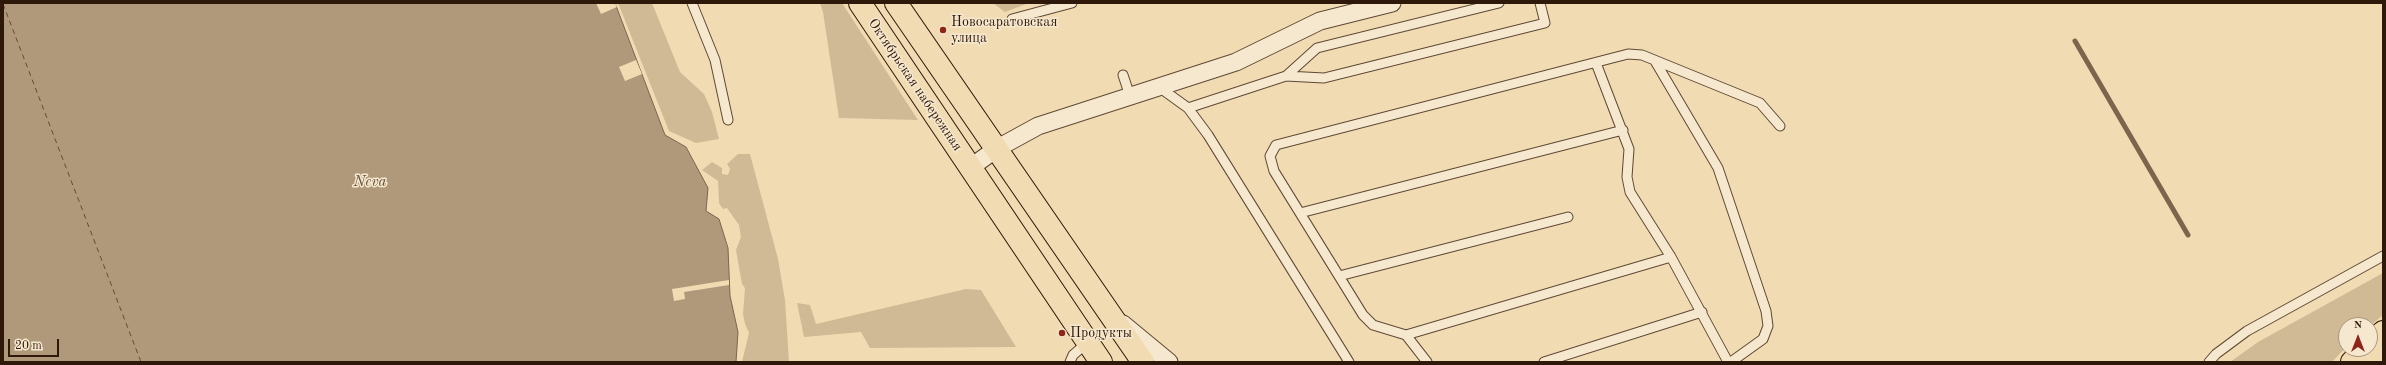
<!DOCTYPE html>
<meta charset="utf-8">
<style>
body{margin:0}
#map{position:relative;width:2386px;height:365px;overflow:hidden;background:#f1dbb3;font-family:"Old Standard TT",serif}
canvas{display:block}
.frame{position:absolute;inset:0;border:4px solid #2e180a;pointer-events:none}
.north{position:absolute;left:2338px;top:317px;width:40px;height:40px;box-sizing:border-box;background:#f6e8ce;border:1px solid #a69580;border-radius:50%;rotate:0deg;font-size:11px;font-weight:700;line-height:16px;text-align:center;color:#2e180a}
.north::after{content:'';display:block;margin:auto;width:14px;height:18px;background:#8f2418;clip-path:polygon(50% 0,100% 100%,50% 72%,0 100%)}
.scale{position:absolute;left:8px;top:339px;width:51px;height:18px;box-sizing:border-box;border:2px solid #2e180a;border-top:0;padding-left:5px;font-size:12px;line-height:14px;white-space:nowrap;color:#2e180a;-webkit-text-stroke:3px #f6e8ce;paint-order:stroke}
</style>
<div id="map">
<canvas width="2386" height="365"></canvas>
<div class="frame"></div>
<div class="north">N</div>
<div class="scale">20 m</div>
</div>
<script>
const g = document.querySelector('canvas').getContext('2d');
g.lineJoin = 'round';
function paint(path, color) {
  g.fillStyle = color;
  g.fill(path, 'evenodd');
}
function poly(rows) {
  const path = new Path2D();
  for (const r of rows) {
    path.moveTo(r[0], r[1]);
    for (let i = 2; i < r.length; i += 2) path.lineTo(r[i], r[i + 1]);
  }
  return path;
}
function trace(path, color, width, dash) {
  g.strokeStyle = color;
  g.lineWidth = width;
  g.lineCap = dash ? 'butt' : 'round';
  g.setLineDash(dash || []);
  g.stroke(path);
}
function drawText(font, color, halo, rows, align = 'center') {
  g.font = font + ' "Old Standard TT",serif';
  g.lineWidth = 3;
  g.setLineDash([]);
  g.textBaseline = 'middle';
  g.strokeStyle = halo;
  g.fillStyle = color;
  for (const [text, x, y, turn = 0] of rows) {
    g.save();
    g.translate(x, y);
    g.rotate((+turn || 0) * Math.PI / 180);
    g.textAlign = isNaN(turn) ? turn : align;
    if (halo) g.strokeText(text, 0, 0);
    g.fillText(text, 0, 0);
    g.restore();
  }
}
const green = poly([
 [618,3,652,3,680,72,704,94,712,112,719,139,696,143,669,131],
 [820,3,842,3,918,120,839,118,823,12],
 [993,3,1029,3,1005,12],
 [738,154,750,154,778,259,785,300,789,362,742,362,749,333,745,324,743,314,745,288,742,284,736,250,741,237,739,225,727,208,723,209,719,203,718,181,702,170,712,162,722,168,722,174,728,175,730,169,727,164],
 [2383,273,2383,315,2370,326,2346,325,2346,347,2332,362,2230,362,2258,342],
 [966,289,981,290,1016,347,870,348,861,332,804,337,797,303,810,305,816,324]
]);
const water = poly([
 [3,3,615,3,665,135,686,147,708,188,706,211,719,219,728,248,730,296,738,332,736,362,3,362,3,3]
]);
const pier = poly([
 [596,3,615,3,617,7,601,14],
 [636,60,642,74,625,81,619,67],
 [729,280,729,285,684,292,685,299,674,301,672,289]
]);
const stream = poly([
 [2075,41,2188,235]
]);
const ferry = poly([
 [3,4,141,362]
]);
const lane = poly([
 [692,3,715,60,728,120],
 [1012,19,1072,3],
 [1655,61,1718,168,1766,311,1768,326,1763,339,1731,362],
 [1596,63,1629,149,1627,177,1630,192,1671,257,1728,362],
 [1123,75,1130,96],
 [1286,76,1317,48,1499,3],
 [1159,87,1188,108,1208,135,1349,362],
 [1188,108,1286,76,1324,78,1545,23,1540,3],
 [1300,213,1623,130],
 [1339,276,1568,217],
 [1406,335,1671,257],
 [1070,362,1073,355,1088,342],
 [1427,362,1406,335,1373,325,1363,315,1274,171,1270,156,1276,145,1628,54,1642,55,1760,103,1780,126],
 [1544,362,1702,312],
 [2209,362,2216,354,2247,331,2383,256]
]);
const street = poly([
 [970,168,996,149,1038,126,1236,62,1320,21,1392,3],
 [1123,324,1169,362]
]);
const primary = poly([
 [860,3,1101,362],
 [896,3,1143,362],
 [2370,344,2383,332],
 [2352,362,2365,349],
 [2378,362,2383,358]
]);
const markers = [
 [943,30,4,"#8f2418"],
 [1062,333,4,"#8f2418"]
];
const poiNames = [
 ["Новосаратовская",951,22],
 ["улица",951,38],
 ["Продукты",1070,333]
];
const streetNames = [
 ["Октябрьская набережная",915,85,56]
];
const waterNames = [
 ["Neva",370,182]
];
paint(green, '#d0ba96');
paint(water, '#af997a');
trace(water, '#7b654d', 1);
paint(pier, '#f1dbb3');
trace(stream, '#7b654d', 5);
trace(ferry, '#624c37', 1, [5, 4]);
trace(lane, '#5f4934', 11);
trace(street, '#5f4934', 19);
trace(primary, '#2e180a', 24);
trace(lane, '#f6e8ce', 9);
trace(street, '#f6e8ce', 17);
trace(primary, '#f1dbb3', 22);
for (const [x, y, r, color] of markers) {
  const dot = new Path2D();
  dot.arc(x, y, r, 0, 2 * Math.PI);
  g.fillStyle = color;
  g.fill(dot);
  trace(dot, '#f6e8ce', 1.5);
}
drawText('14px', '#2e180a', '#f6e8ce', poiNames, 'left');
drawText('14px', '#2e180a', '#f6e8ce', streetNames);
drawText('italic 15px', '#624c37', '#f6e8ce', waterNames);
</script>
